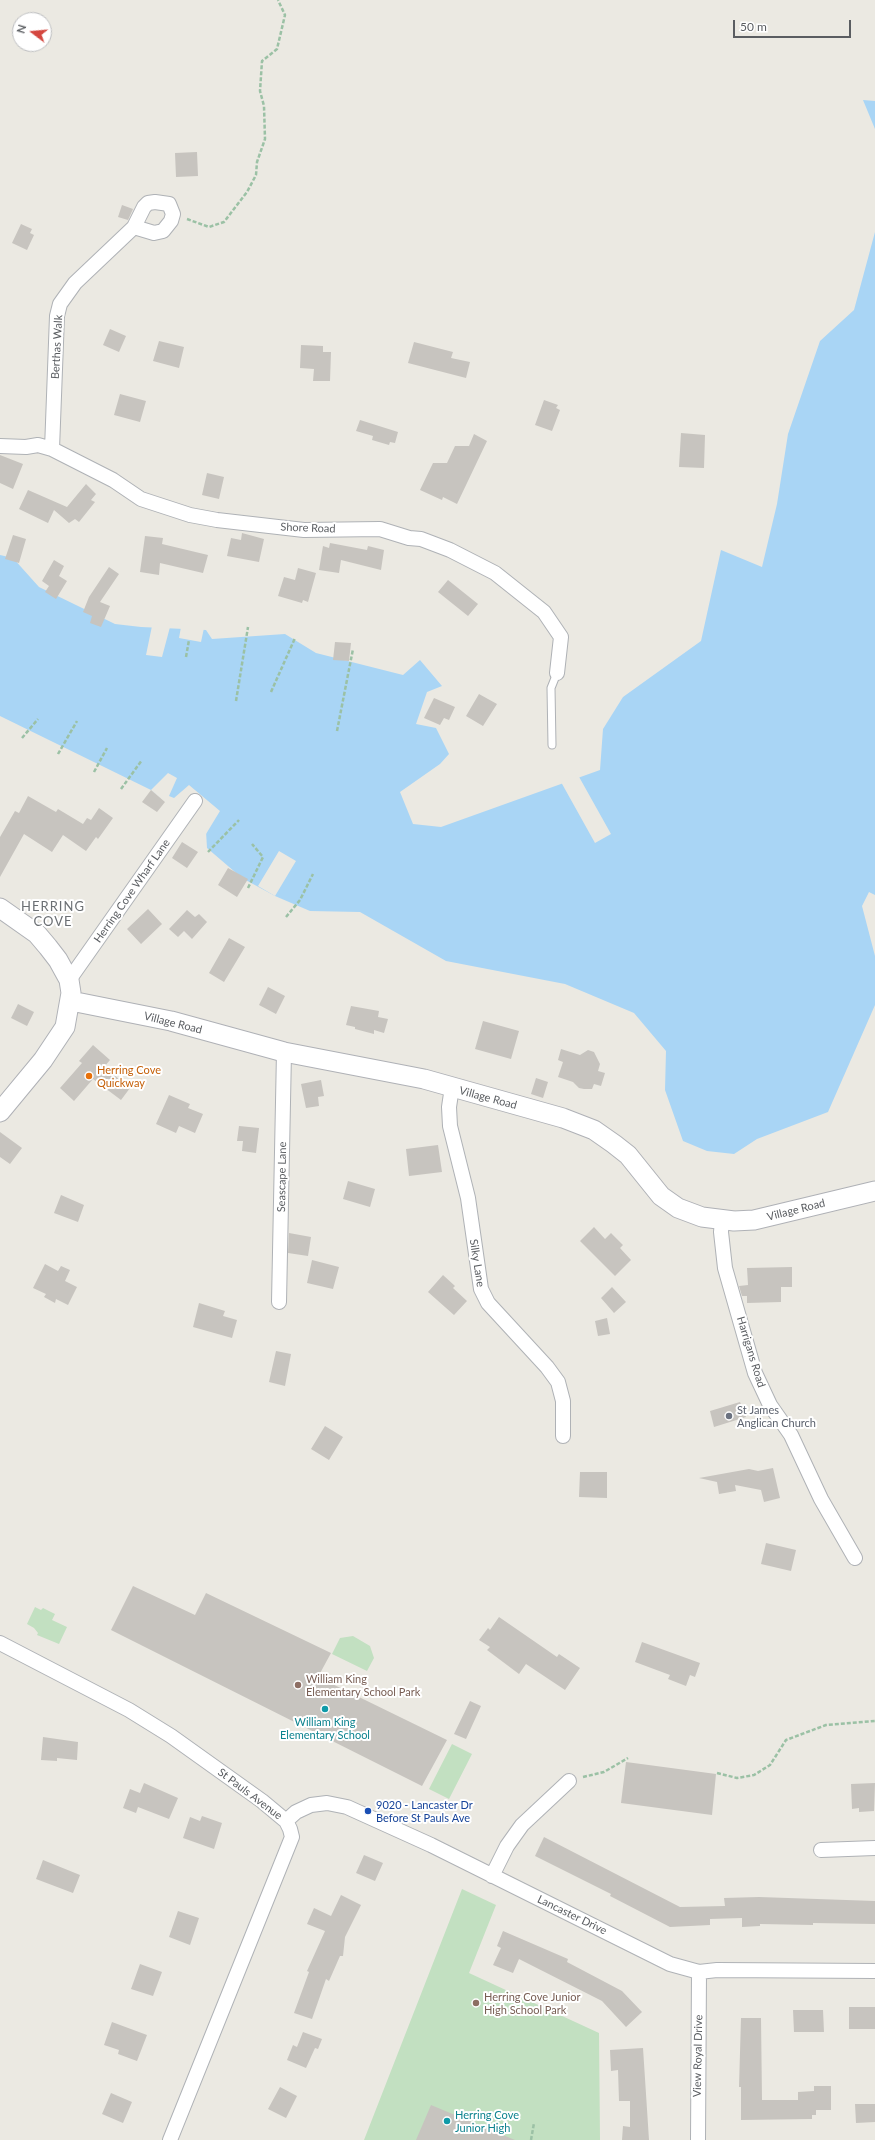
<!DOCTYPE html>
<style>
body{margin:0}
#map{position:relative;width:875px;height:2140px;overflow:hidden;background:#ebe9e2;font-family:Lato,sans-serif}
canvas{display:block}
.north{position:absolute;left:12px;top:12px;width:40px;height:40px;box-sizing:border-box;background:#fff;border:1px solid #bdbec0;border-radius:50%;rotate:286deg;font-size:11px;font-weight:700;line-height:16px;text-align:center;color:#5a5d61}
.north::after{content:'';display:block;margin:auto;width:14px;height:18px;background:#d4473f;clip-path:polygon(50% 0,100% 100%,50% 72%,0 100%)}
.scale{position:absolute;left:733px;top:20px;width:118px;height:18px;box-sizing:border-box;border:2px solid #5a5d61;border-top:0;padding-left:5px;font-size:12px;line-height:14px;white-space:nowrap;color:#5a5d61;-webkit-text-stroke:3px #fff;paint-order:stroke}
</style>
<div id="map">
<canvas width="875" height="2140"></canvas>
<div class="north">N</div>
<div class="scale">50 m</div>
</div>
<script>
const g = document.querySelector('canvas').getContext('2d');
g.lineJoin = 'round';
function paint(path, color) {
  g.fillStyle = color;
  g.fill(path, 'evenodd');
}
function poly(rows) {
  const path = new Path2D();
  for (const r of rows) {
    path.moveTo(r[0], r[1]);
    for (let i = 2; i < r.length; i += 2) path.lineTo(r[i], r[i + 1]);
  }
  return path;
}
function trace(path, color, width, dash) {
  g.strokeStyle = color;
  g.lineWidth = width;
  g.lineCap = dash ? 'butt' : 'round';
  g.setLineDash(dash || []);
  g.stroke(path);
}
function drawText(font, color, halo, rows, align = 'center') {
  g.font = font + ' Lato,sans-serif';
  g.lineWidth = 4;
  g.setLineDash([]);
  g.textBaseline = 'middle';
  g.strokeStyle = halo;
  g.fillStyle = color;
  for (const [text, x, y, turn = 0] of rows) {
    g.save();
    g.translate(x, y);
    g.rotate((+turn || 0) * Math.PI / 180);
    g.textAlign = isNaN(turn) ? turn : align;
    if (halo) g.strokeText(text, 0, 0);
    g.fillText(text, 0, 0);
    g.restore();
  }
}
const green = poly([
 [35,1607,41,1610,43,1608,55,1614,52,1620,67,1627,59,1644,37,1635,38,1633,34,1628,27,1624],
 [353,1636,370,1646,374,1658,367,1671,332,1654,340,1638],
 [452,1744,472,1754,449,1799,429,1789],
 [462,1889,496,1905,469,1973,599,2033,600,2140,364,2140]
]);
const water = poly([
 [863,100,875,101,875,129],
 [875,232,875,895,869,892,862,906,875,956,875,1005,828,1112,757,1139,734,1154,707,1151,683,1141,665,1090,666,1051,634,1013,565,984,446,961,360,912,310,911,275,896,242,878,207,848,206,831,151,790,0,716,0,555,13,558,39,587,115,624,141,627,206,630,212,639,285,634,316,653,403,675,420,660,442,686,427,692,416,724,436,728,449,754,440,764,400,792,413,824,441,827,600,770,603,729,623,697,701,641,721,550,762,567,777,504,788,434,820,341,854,310]
]);
const pier = poly([
 [152,626,170,627,162,657,146,655],
 [181,627,204,628,201,642,179,638],
 [168,773,177,778,169,796,174,798,189,785,220,811,206,834,151,790],
 [578,775,611,834,595,843,561,782],
 [279,851,296,861,275,896,258,886]
]);
const building = poly([
 [197,152,198,176,176,177,175,153],
 [122,205,133,209,128,220,118,217],
 [21,224,32,229,30,233,34,235,27,250,12,243],
 [110,329,126,336,119,352,103,345],
 [159,341,184,347,179,368,153,361],
 [414,342,453,352,451,358,470,362,466,378,408,363],
 [301,345,323,346,323,352,331,352,330,381,313,381,314,369,300,368],
 [120,394,146,401,140,422,114,415],
 [544,400,558,405,556,408,560,410,552,431,535,425],
 [360,420,398,432,395,443,390,442,389,445,372,440,373,436,356,431],
 [681,433,705,435,704,468,679,467],
 [474,434,487,441,457,504,443,497,442,500,420,490,433,463,447,463,455,446,469,446],
 [0,455,23,464,13,489,0,483],
 [207,473,224,477,219,499,202,495],
 [86,484,96,494,91,500,95,502,79,522,75,519,69,523,54,510,48,523,19,509,28,490,67,507],
 [242,533,264,539,259,562,227,556,231,538,241,540],
 [13,535,26,539,19,563,5,559],
 [145,536,163,538,162,544,208,555,203,573,160,563,159,575,140,572],
 [330,543,367,550,368,546,384,550,381,570,341,560,339,573,319,570,323,546,329,548],
 [54,560,64,566,59,576,67,581,56,599,45,592,49,586,42,581],
 [109,567,119,574,100,602,110,606,101,627,90,623,92,616,83,612,89,597],
 [298,568,316,573,308,602,303,600,302,603,278,596,284,577,295,580],
 [448,580,478,604,468,616,438,592],
 [335,642,351,643,349,661,333,660],
 [479,694,497,704,483,726,466,716],
 [434,698,455,707,449,720,444,718,440,725,424,718],
 [151,790,165,802,157,812,142,802],
 [28,796,56,812,58,809,83,824,87,818,91,820,99,808,113,818,98,839,96,837,86,851,63,835,52,852,24,834,0,877,0,837,15,811,19,813],
 [182,842,198,852,187,868,172,858],
 [228,868,248,879,237,897,218,885],
 [148,909,162,924,141,944,127,929],
 [187,910,195,917,199,914,207,922,192,939,184,931,178,937,169,929],
 [229,938,245,947,224,982,209,973],
 [268,987,285,996,276,1014,259,1005],
 [18,1004,34,1012,27,1026,11,1018],
 [351,1006,379,1011,378,1017,388,1019,384,1033,374,1030,374,1034,355,1029,355,1027,346,1025],
 [483,1021,519,1031,511,1059,475,1049],
 [93,1045,110,1060,104,1067,130,1088,121,1100,93,1079,74,1101,60,1088,82,1063,79,1061],
 [561,1049,580,1055,588,1050,594,1052,600,1064,598,1071,605,1073,601,1086,594,1084,592,1089,584,1089,579,1088,573,1082,558,1077,563,1062,558,1060],
 [536,1078,548,1082,543,1098,531,1094],
 [321,1080,324,1096,318,1097,319,1106,306,1108,301,1084],
 [169,1095,190,1104,188,1108,203,1114,195,1133,179,1126,176,1133,156,1124],
 [239,1126,259,1128,256,1153,242,1151,243,1141,237,1141],
 [0,1132,22,1148,10,1164,0,1157],
 [438,1145,442,1172,409,1176,406,1149],
 [348,1181,375,1189,370,1207,343,1199],
 [61,1195,84,1205,78,1222,54,1213],
 [594,1227,605,1239,611,1233,623,1245,620,1248,631,1260,615,1276,580,1241],
 [289,1233,311,1237,308,1256,288,1253],
 [312,1260,339,1267,333,1289,307,1283],
 [45,1264,58,1271,61,1266,70,1270,65,1281,77,1287,68,1305,56,1299,55,1303,44,1297,46,1294,33,1288],
 [792,1267,792,1287,781,1287,781,1302,747,1303,747,1296,742,1296,739,1286,748,1285,747,1268],
 [443,1275,455,1286,453,1288,467,1301,454,1315,428,1292],
 [612,1287,626,1302,614,1313,601,1298],
 [199,1303,225,1311,223,1316,237,1320,232,1338,193,1327],
 [607,1318,610,1334,598,1336,595,1321],
 [276,1351,291,1354,285,1386,269,1382],
 [740,1402,746,1417,714,1427,710,1411],
 [325,1426,343,1437,329,1460,311,1449],
 [773,1468,780,1498,764,1502,761,1490,735,1485,736,1491,719,1494,717,1482,699,1478,749,1469,758,1471],
 [580,1472,607,1472,607,1498,579,1497],
 [766,1543,796,1550,791,1571,761,1564],
 [133,1586,195,1615,206,1593,331,1653,318,1677,447,1740,422,1786,111,1630],
 [499,1617,557,1657,559,1654,580,1668,565,1690,526,1664,519,1674,487,1650,490,1647,479,1640,488,1628,490,1630],
 [642,1642,700,1663,695,1677,690,1675,686,1686,668,1679,670,1675,635,1662],
 [470,1701,481,1706,466,1739,454,1734],
 [43,1737,78,1742,77,1760,57,1758,57,1761,41,1760],
 [626,1762,716,1774,712,1815,621,1803],
 [144,1783,178,1798,169,1819,138,1807,136,1813,123,1808,130,1789,140,1793],
 [875,1783,874,1811,859,1812,859,1808,852,1809,851,1784],
 [202,1816,222,1823,214,1849,183,1838,190,1817,200,1821],
 [544,1837,680,1907,725,1906,724,1898,759,1897,875,1901,875,1924,813,1923,813,1925,760,1924,760,1926,742,1927,742,1918,710,1919,710,1925,670,1927,610,1896,611,1894,535,1856],
 [364,1855,383,1863,375,1881,356,1873],
 [43,1860,80,1875,73,1893,36,1879],
 [341,1895,361,1905,345,1937,343,1956,340,1956,329,1981,326,1979,312,2019,294,2013,309,1972,307,1971,325,1931,307,1924,314,1908,331,1916],
 [178,1911,199,1918,190,1945,169,1937],
 [503,1931,568,1959,567,1962,622,1991,642,2012,626,2027,602,2001,519,1959,513,1973,493,1965,501,1948,497,1946],
 [140,1964,162,1972,153,1996,131,1989],
 [849,2007,875,2007,875,2029,849,2029],
 [793,2010,823,2010,824,2032,794,2032],
 [741,2018,761,2018,762,2100,798,2100,798,2092,814,2091,814,2086,831,2086,831,2110,816,2110,816,2115,812,2115,812,2119,741,2120,741,2087,739,2087],
 [112,2022,147,2035,137,2061,118,2054,119,2050,104,2045],
 [303,2032,322,2039,318,2049,315,2048,306,2068,287,2060,293,2045,297,2047],
 [643,2048,649,2140,622,2140,623,2126,630,2127,630,2101,619,2101,618,2070,611,2071,610,2050],
 [280,2087,297,2096,286,2118,268,2109],
 [111,2093,132,2102,123,2123,102,2114],
 [855,2104,875,2104,875,2122,856,2123],
 [431,2105,515,2140,416,2140]
]);
const path = poly([
 [187,219,209,227,224,222,247,192,256,175,257,162,265,139,264,106,260,91,262,61,277,49,285,15,278,0],
 [186,657,189,640],
 [271,692,295,638],
 [236,701,248,627],
 [337,731,353,649],
 [22,738,38,719],
 [58,754,77,721],
 [94,772,107,748],
 [121,789,142,760],
 [208,852,239,820],
 [248,888,263,857,252,844],
 [286,917,300,900,313,874],
 [717,1773,737,1778,754,1775,770,1765,786,1740,826,1725,875,1721],
 [583,1777,604,1772,628,1758],
 [531,2140,534,2123]
]);
const lane = poly([
 [552,745,551,688,557,673]
]);
const street = poly([
 [0,446,26,447,38,445,52,449,113,480,141,499,190,515,217,520,304,530,380,529,409,538,421,539,450,550,495,573,544,612,561,637,557,673],
 [52,449,57,316,60,304,75,283,134,227,144,207,148,203,155,202,169,204,173,214,171,221,163,231,154,233,134,227],
 [69,980,195,801],
 [452,1087,449,1107,450,1126,468,1198,481,1289,488,1303,547,1367,558,1382,563,1401,563,1436],
 [722,1220,721,1232,725,1268,755,1373,770,1405,791,1435,821,1499,855,1558],
 [279,1302,284,1052],
 [0,1643,129,1710,171,1736,262,1801,286,1821,290,1829,292,1837,170,2140],
 [286,1821,296,1812,311,1805,327,1803,347,1807,431,1845,670,1964,699,1972,717,1970,875,1971],
 [821,1850,875,1848],
 [492,1876,507,1846,522,1825,569,1781],
 [698,2140,699,1972]
]);
const secondary = poly([
 [0,908,37,934,48,947,58,960,69,980,71,993,65,1027,43,1060,0,1112],
 [71,1001,171,1021,284,1052,424,1079,563,1118,594,1130,614,1144,628,1155,661,1196,678,1208,702,1217,734,1221,754,1220,875,1191]
]);
const markers = [
 [89,1076,4,"#e8710a"],
 [729,1416,4,"#6b7280"],
 [298,1685,4,"#8d6e63"],
 [325,1709,4,"#0f9aa8"],
 [368,1811,4,"#1a4fb4"],
 [476,2003,4,"#8d6e63"],
 [447,2121,4,"#0f9aa8"]
];
const streetNames = [
 ["Berthas Walk",57,347,-87],
 ["Shore Road",308,528,2],
 ["Herring Cove Wharf Lane",132,891,-55],
 ["Village Road",173,1023,14],
 ["Village Road",488,1098,15],
 ["Seascape Lane",282,1177,-89],
 ["Village Road",796,1210,-14],
 ["Silky Lane",477,1263,81],
 ["Harrigans Road",751,1352,73],
 ["St Pauls Avenue",250,1794,37],
 ["Lancaster Drive",572,1915,26],
 ["View Royal Drive",698,2056,-89]
];
const foodNames = [
 ["Herring Cove",97,1070],
 ["Quickway",97,1083]
];
const worshipNames = [
 ["St James",737,1410],
 ["Anglican Church",737,1423]
];
const educationNames = [
 ["William King",306,1679],
 ["Elementary School Park",306,1692],
 ["Herring Cove Junior",484,1997],
 ["High School Park",484,2010]
];
const cultureNames = [
 ["William King",325,1722],
 ["Elementary School",325,1735],
 ["Herring Cove",455,2115,"left"],
 ["Junior High",455,2128,"left"]
];
const transitNames = [
 ["9020 - Lancaster Dr",376,1805],
 ["Before St Pauls Ave",376,1818]
];
const quarterNames = [
 ["HERRING",53,907],
 ["COVE",53,922]
];
paint(green, '#c2e0c1');
paint(water, '#a9d5f5');
paint(pier, '#ebe9e2');
paint(building, '#c7c4bf');
trace(lane, '#afb2b6', 9);
trace(street, '#afb2b6', 16);
trace(secondary, '#afb1b6', 21);
trace(path, '#9bc1a5', 2.5, [4, 2]);
trace(lane, '#fff', 7);
trace(street, '#fff', 14);
trace(secondary, '#fff', 19);
for (const [x, y, r, color] of markers) {
  const dot = new Path2D();
  dot.arc(x, y, r, 0, 2 * Math.PI);
  g.fillStyle = color;
  g.fill(dot);
  trace(dot, '#fff', 1.5);
}
drawText('11px', '#5a5d61', '#fff', streetNames);
drawText('11px', '#c56008', '#fff', foodNames, 'left');
drawText('11px', '#5b616d', '#fff', worshipNames, 'left');
drawText('11px', '#785e54', '#fff', educationNames, 'left');
drawText('11px', '#0d838f', '#fff', cultureNames);
drawText('11px', '#164399', '#fff', transitNames, 'left');
g.letterSpacing = '1px';
drawText('13px', '#6b6f73', '#fff', quarterNames);
g.letterSpacing = '0px';
</script>
